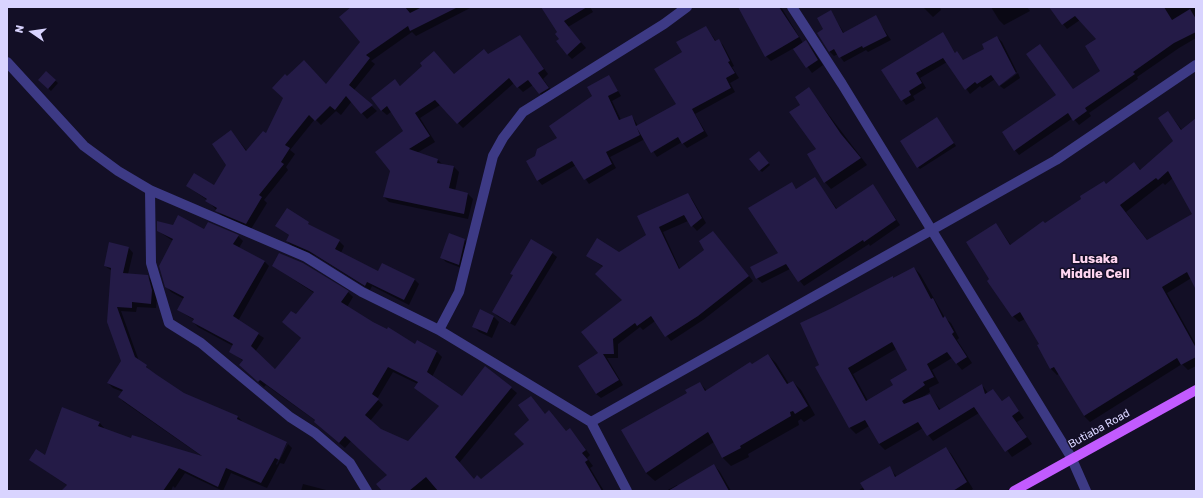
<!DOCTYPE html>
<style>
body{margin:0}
#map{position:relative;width:1203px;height:498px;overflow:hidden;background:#130f26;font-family:Rubik,sans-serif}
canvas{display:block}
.frame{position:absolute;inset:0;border:8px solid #d9d4ff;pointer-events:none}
.north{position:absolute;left:12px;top:12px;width:40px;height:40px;-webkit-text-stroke:3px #130f26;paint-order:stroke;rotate:283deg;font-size:11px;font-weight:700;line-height:16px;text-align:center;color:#d9d4ff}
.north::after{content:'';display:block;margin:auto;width:14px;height:18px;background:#d9d4ff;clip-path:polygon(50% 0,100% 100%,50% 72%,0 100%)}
</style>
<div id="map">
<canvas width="1203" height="498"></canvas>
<div class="frame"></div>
<div class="north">N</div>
</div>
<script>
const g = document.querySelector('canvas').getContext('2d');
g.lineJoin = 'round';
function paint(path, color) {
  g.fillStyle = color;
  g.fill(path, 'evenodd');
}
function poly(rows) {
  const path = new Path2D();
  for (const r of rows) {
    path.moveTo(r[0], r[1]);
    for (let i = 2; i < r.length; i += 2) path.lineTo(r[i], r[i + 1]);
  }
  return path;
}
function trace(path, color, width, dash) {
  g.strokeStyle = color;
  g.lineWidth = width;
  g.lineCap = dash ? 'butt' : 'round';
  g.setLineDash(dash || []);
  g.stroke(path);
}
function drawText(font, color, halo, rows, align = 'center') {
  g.font = font + ' Rubik,sans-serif';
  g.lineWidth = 3;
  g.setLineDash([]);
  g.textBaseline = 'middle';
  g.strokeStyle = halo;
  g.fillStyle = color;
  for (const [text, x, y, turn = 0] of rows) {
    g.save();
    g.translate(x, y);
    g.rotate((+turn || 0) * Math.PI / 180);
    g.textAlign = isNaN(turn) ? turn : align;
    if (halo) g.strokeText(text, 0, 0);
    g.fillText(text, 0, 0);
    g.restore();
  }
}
const shadow = poly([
 [353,7,472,7,416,36,412,32,371,61,375,64,354,90,377,111,367,119,352,101,341,115,336,111,321,125,315,119,290,150,295,154,286,167,288,170,264,200,267,203,251,229,222,216,207,200,187,186,215,187,227,164,231,131,247,151,267,134,284,98,287,78,326,85,361,42],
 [542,7,590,7,593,12,568,27,586,48,572,59,567,54,559,33],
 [748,7,781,7,803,43,806,42,811,47,823,65,812,73,794,48,771,61,766,56],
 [923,7,940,7,941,10,933,17],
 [991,7,1027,7,1030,11,1004,25,999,20],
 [1050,7,1196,7,1196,38,1179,48,1137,77,1138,79,1089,113,1091,116,1079,125,1073,118,1019,155,1015,150,1057,95,1040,46,1073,90,1102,71,1097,39,1080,20,1067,29],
 [831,12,844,33,875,16,891,40,868,52,866,50,844,62,838,54,834,56,830,52,818,33,824,29],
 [706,27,716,41,718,40,723,45,734,66,732,67,739,78,730,83,735,92,695,114,708,136,687,148,682,142,657,157,645,139,610,157,616,168,589,184,576,165,542,185,538,180,536,156,559,138,609,76,621,96,612,101,621,120,632,116,638,126,677,105,683,53],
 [942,33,956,54,964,61,985,49,997,37,1002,42,1017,72,999,84,995,79,982,88,980,86,970,94,947,62,920,78,926,88,913,96,915,100,906,105,882,71],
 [520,36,548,74,543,79,553,93,545,99,533,85,523,92,514,83,463,128,440,105,420,118,435,142,417,153,438,160,443,165,454,167,459,172,455,191,468,194,473,199,468,219,389,202,384,197,404,131,392,111,387,115,381,110,395,80,401,87,424,66,434,52,454,75],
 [46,72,58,83,51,91,39,80],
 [1018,73,1020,78,1004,89,1000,86],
 [809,89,867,165,831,189,825,182,808,155,817,149,802,105],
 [1168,112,1182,130,1196,120,1196,278,1193,277,1167,293,1196,345,1196,366,1188,370,1182,364,1090,422,1084,416,1059,374,1057,375,1051,369,1038,345,1040,344,1025,319,1019,322,1013,316,991,280,996,224,1011,245,1106,185,1134,163,1141,170,1174,141],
 [1173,178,1193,214,1148,241,1126,212,1163,183,1165,185],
 [939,121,956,146,920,169,918,167],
 [761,154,770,165,762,172,760,170],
 [815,179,837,209,873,185,900,225,870,246,869,244,804,286,790,269,762,283,757,278,779,253,791,183,797,190],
 [687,194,692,199,706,223,697,231,688,221,663,232,680,269,705,250,713,232,753,281,703,320,671,341,655,321,643,330,640,327,618,344,618,358,607,358,623,385,601,398,596,394,600,353,623,300,603,267,587,255,619,253,647,236],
 [287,210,313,228,339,241,344,246,341,253,378,272,414,279,419,284,409,305,372,286,370,290,316,256,292,246,287,241,290,236,276,226],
 [204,230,238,236,243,241,239,248,264,261,269,266,238,321,264,338,255,352,276,370,302,339,283,322,296,316,314,293,273,266,303,264,348,292,353,297,347,307,372,323,416,345,417,342,437,352,442,357,432,377,462,398,486,367,517,393,459,463,474,480,481,480,525,444,531,420,531,397,545,415,566,432,570,429,575,435,590,455,587,458,593,466,590,468,604,491,383,491,389,475,351,441,345,448,320,427,316,421,266,385,264,387,245,370,243,361,230,351,233,346,198,327,193,322,194,320,178,310,184,299,171,292,166,286,173,241,158,231],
 [393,372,418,384,415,388,440,406,409,442,380,430,370,421,383,405,377,399],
 [450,234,465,240,470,245,464,269,446,262,441,257],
 [128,247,133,253,128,274,147,276,153,281,157,296,156,308,137,307,136,312,121,311,139,361,146,366,151,372,183,394,238,417,243,422,287,443,276,464,277,465,288,444,292,448,284,464,280,463,267,488,231,473,223,491,185,473,175,488,173,486,171,491,62,491,68,486,30,460,46,457,99,422,104,428,104,429,131,439,203,457,124,402,119,397,123,392,113,388,108,383,122,361,112,271,105,266],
 [552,253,557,257,515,326,497,316,493,311],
 [914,268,920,274,945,318,951,323,959,338,957,340,972,363,962,370,952,358,932,370,939,383,929,388,930,392,921,398,930,396,941,410,982,385,988,393,993,390,1003,402,1009,398,1024,418,1017,422,1032,444,1012,457,979,413,933,441,923,428,885,450,879,444,869,426,856,434,850,428,816,367,820,365,892,277,894,279],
 [896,349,908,370,894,386,868,401,853,374],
 [481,311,494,317,499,322,492,338,479,332,474,327],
 [768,355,776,363,789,384,793,382,801,390,815,415,804,422,801,419,798,421,799,425,748,454,749,457,731,466,722,457,714,442,655,481,646,473,688,393,700,383,707,391],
 [946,448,952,455,973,489,970,491,858,491,889,468,897,477],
 [714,465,720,472,731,491,666,491,677,485,679,486],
 [303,484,326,490,328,491,301,491]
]);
const building = poly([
 [351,7,405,7,410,13,422,7,458,7,410,31,408,26,366,55,370,58,349,85,373,105,361,114,346,96,335,110,330,106,315,121,309,115,285,145,290,148,281,162,284,164,259,195,262,197,246,224,215,211,217,208,205,201,207,199,186,186,194,173,214,185,226,165,212,144,231,130,246,151,263,131,266,133,283,98,272,88,285,74,287,76,304,60,326,84,360,42,339,17],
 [541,7,587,7,564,21,581,42,567,55,556,41,559,39,555,34,557,32],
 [738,7,779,7,799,37,765,57],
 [1049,7,1164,7,1172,20,1190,9,1196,19,1196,32,1174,43,1133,72,1135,74,1085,108,1087,111,1073,121,1068,113,1014,151,1002,132,1056,95,1026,54,1040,44,1073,89,1100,71,1085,46,1096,39,1075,16,1062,25],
 [831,10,843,33,876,15,887,36,863,48,862,46,839,58,834,49,829,52,817,33,823,29,817,18],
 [706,26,715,41,719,39,730,61,728,62,735,73,726,78,731,88,692,109,704,131,682,144,678,137,651,153,637,128,640,135,606,152,612,164,584,180,572,161,537,181,526,161,535,156,537,149,557,138,549,126,592,96,587,87,609,75,618,91,608,96,619,120,632,115,636,126,676,104,654,69,682,52,676,42],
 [943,32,955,53,957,51,963,60,984,49,982,44,997,36,1016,73,999,86,991,75,977,84,975,82,965,90,943,58,916,73,922,83,909,91,911,95,901,101,881,70],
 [520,35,544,69,538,73,549,88,539,94,528,80,517,88,509,78,457,124,435,100,415,113,430,136,409,149,438,159,437,163,454,166,449,188,468,193,464,214,383,197,390,171,375,152,403,131,387,106,381,111,371,98,395,79,400,86,422,66,420,63,434,51,454,74,484,49,488,54],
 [806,40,818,60,806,68,793,49],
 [46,71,56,80,48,89,38,80],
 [809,87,841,134,861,158,824,183,807,154,816,149,789,112,800,105,795,97],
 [1168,111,1181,130,1196,118,1196,290,1187,272,1162,287,1196,348,1196,357,1181,365,1177,358,1084,416,1054,367,1050,369,1037,345,1039,344,1020,312,1012,317,987,281,989,279,966,242,996,223,1010,245,1043,221,1045,223,1081,199,1080,196,1104,181,1106,184,1134,162,1140,170,1173,141,1158,118],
 [1168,171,1192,214,1147,240,1120,205,1156,178,1158,180],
 [937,117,954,143,917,168,900,141],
 [759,151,769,163,759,171,749,159],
 [815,177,836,209,873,184,896,220,864,242,863,240,798,282,786,264,756,279,750,267,778,253,748,208,792,182,796,189],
 [688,193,702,218,691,227,684,215,659,227,679,269,704,250,699,241,713,231,749,276,698,316,665,337,651,316,637,326,635,323,613,339,614,354,603,354,619,380,596,394,578,366,598,353,581,332,622,300,595,274,603,266,586,256,597,238,619,252,646,235,637,216],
 [287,208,309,222,308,224,340,240,335,249,378,271,382,263,415,279,404,300,367,282,365,286,309,251,286,241,289,235,275,226],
 [178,215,204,229,208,222,239,235,233,244,265,261,233,316,259,333,251,346,275,369,301,338,282,322,291,311,296,314,314,292,272,266,279,253,303,263,349,291,341,302,373,322,387,329,388,327,415,344,417,340,437,351,427,372,462,396,485,366,512,387,455,457,474,479,477,475,481,479,524,444,514,434,529,420,518,405,531,396,545,414,549,410,566,431,570,428,586,450,582,453,588,460,585,462,602,491,438,491,426,477,409,491,382,491,376,484,387,475,345,436,339,443,314,422,315,420,260,380,258,382,239,365,243,360,229,352,233,344,192,322,194,319,177,310,184,297,165,287,159,266,173,239,157,231,157,221,173,225],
 [388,367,418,382,414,388,439,406,408,441,381,429,365,415,379,399,372,394],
 [449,233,465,239,459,265,440,258],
 [531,239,553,252,510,323,492,312,513,275,510,274],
 [109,242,129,247,123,273,148,275,152,290,151,304,132,302,132,308,117,307,135,357,147,365,146,367,157,375,184,393,238,416,237,419,287,442,279,460,275,458,261,483,226,468,218,487,179,468,163,491,61,491,67,485,29,460,36,449,45,455,62,407,100,422,98,426,131,438,132,435,202,456,118,397,123,390,107,383,121,361,107,322,111,268,104,266],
 [914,267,931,299,933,298,943,318,945,316,954,332,952,334,967,357,956,364,947,352,927,364,934,377,923,382,925,385,902,401,904,404,930,394,939,410,982,384,985,394,993,389,1002,401,1009,396,1019,411,1012,416,1027,437,1005,452,974,407,927,436,918,422,879,444,865,420,849,428,815,367,819,365,800,323,830,309,893,276,893,278],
 [892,342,907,370,890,380,893,385,866,401,848,368],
 [480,309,494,316,487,333,472,327],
 [768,354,787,384,793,381,808,406,795,414,793,411,790,412,791,416,740,446,741,448,722,458,708,432,646,473,621,430,687,393,685,390,700,382,705,391,750,362,752,364],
 [946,447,967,482,953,491,865,491,860,483,890,466,895,477],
 [714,464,729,491,668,491]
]);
const minor = poly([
 [792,7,842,84,1071,457,1086,491],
 [7,62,84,146,118,171,150,190,151,263,169,323,201,343,290,417,315,433,350,463,367,491],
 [150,190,306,257,362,292,439,330,591,422,627,491],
 [439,330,459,292,493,156,503,138,523,112,664,24,687,7],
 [591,422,1056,160,1196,65]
]);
const major = poly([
 [1014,491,1196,390]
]);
const streetNames = [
 ["Butiaba Road",1099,429,-29]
];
const quarterNames = [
 ["Lusaka",1095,259],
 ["Middle Cell",1095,274]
];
paint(shadow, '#0007');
paint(building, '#241b47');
trace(minor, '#3d3a85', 10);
trace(major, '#c25bff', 10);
drawText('11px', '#d9d4ff', '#130f26', streetNames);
drawText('bold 13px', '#ffd6f0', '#130f26', quarterNames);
</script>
